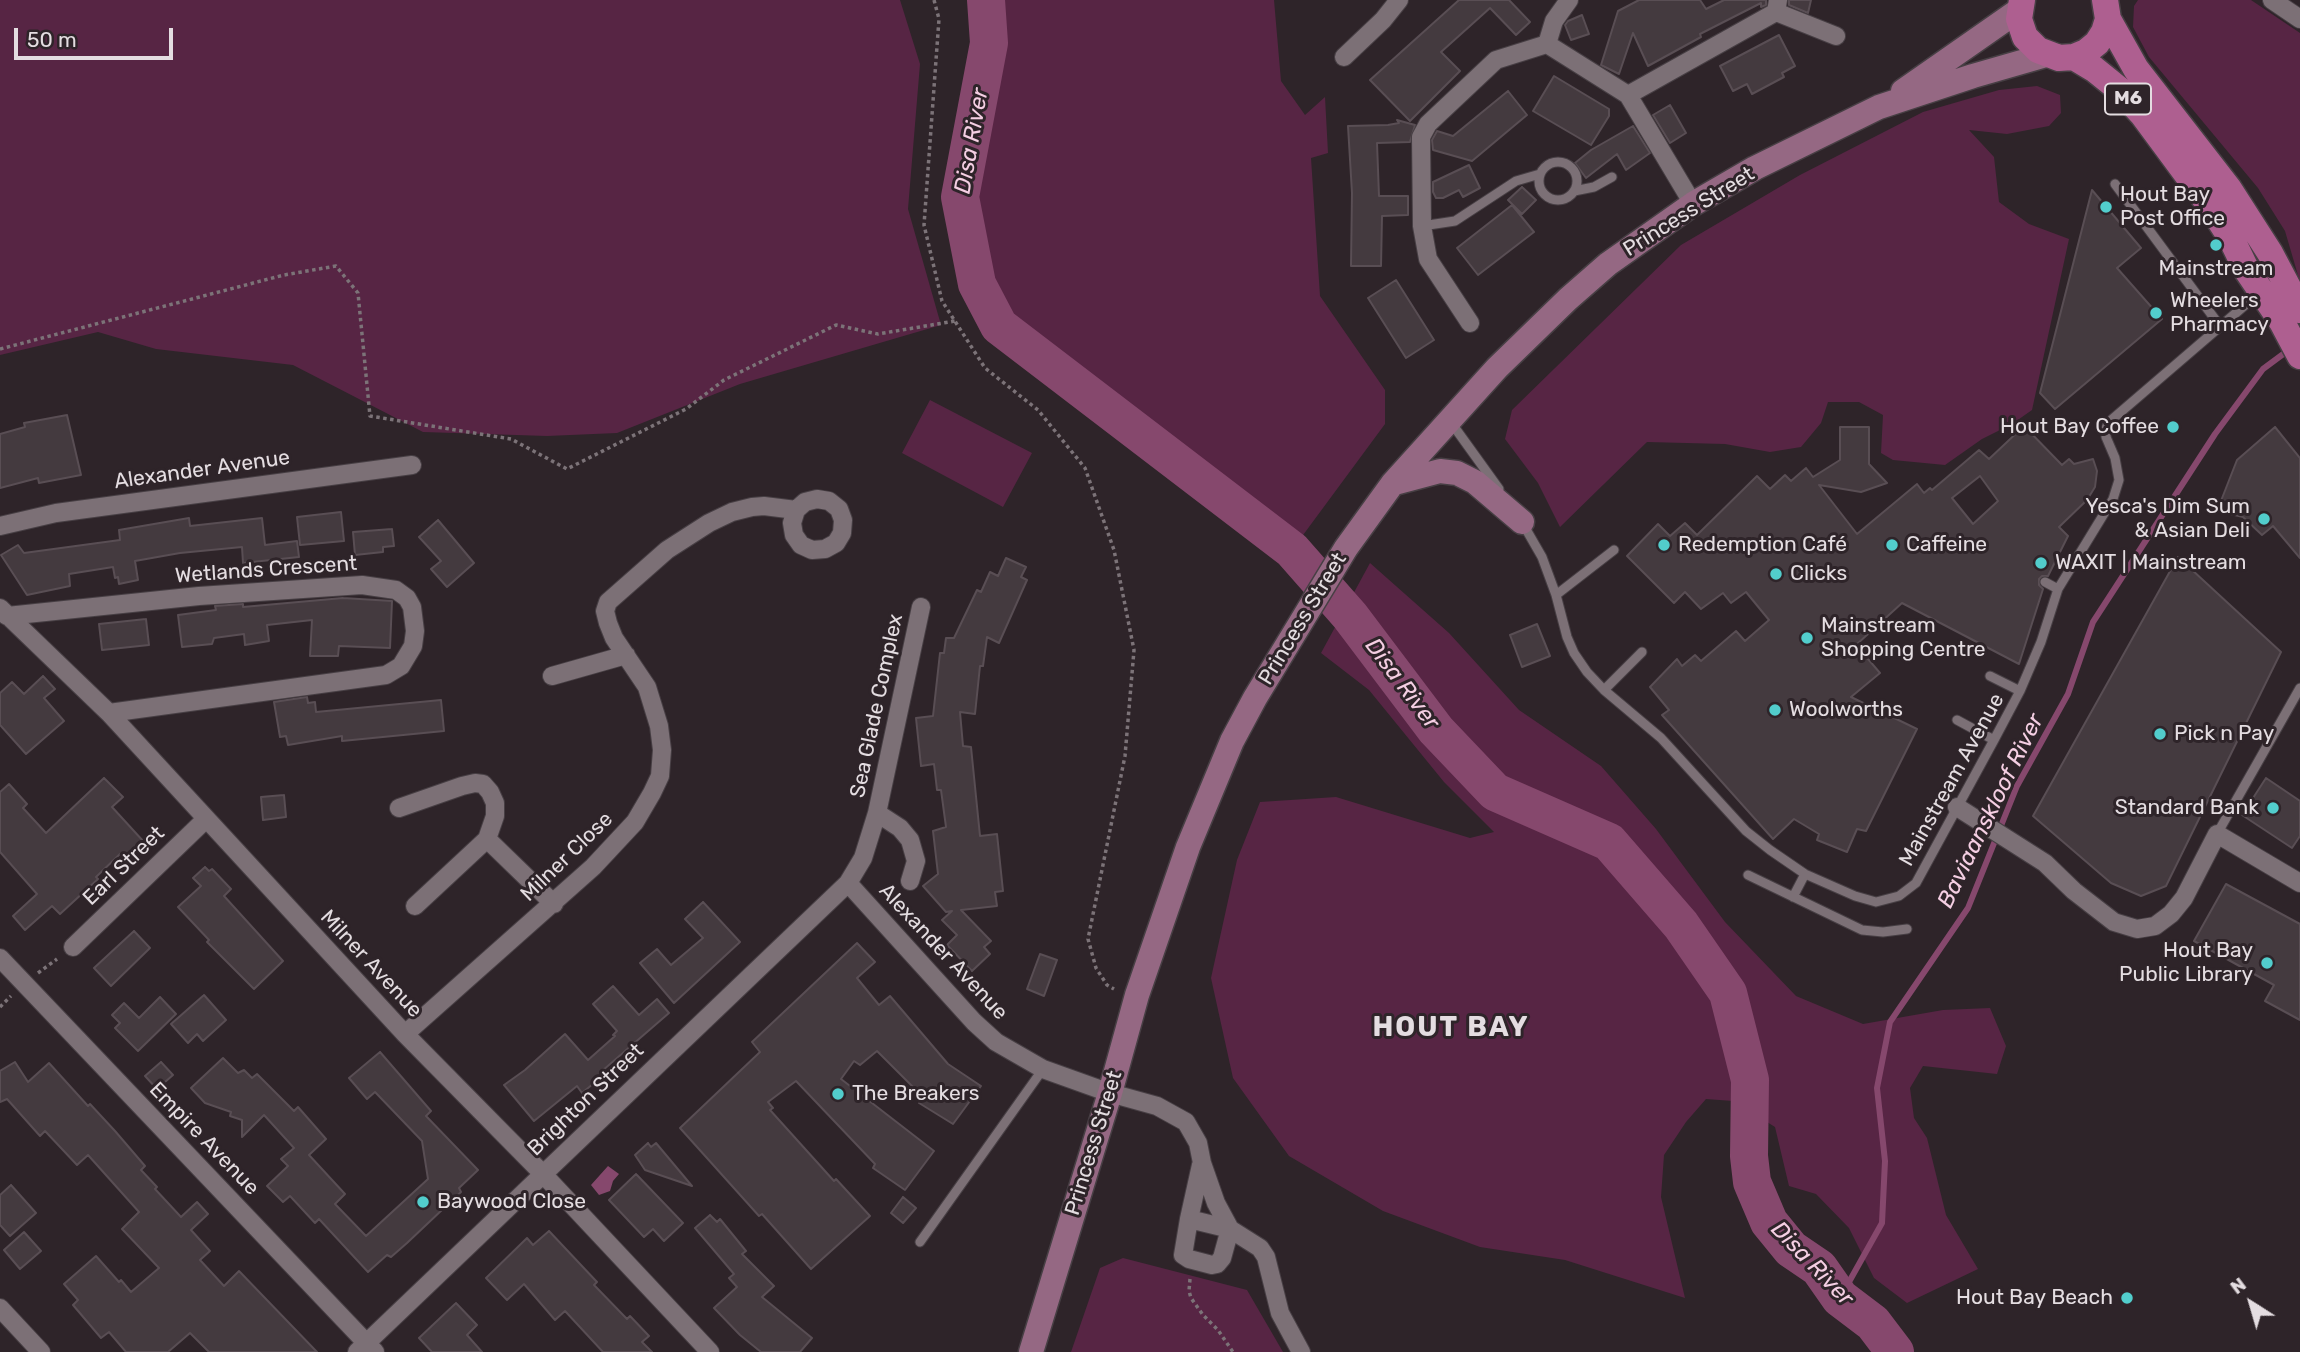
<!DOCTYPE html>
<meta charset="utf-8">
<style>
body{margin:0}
#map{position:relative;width:2300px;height:1352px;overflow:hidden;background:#2e2429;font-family:Rubik,sans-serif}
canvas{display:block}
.north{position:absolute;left:2216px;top:1268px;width:70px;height:70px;-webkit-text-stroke:5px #2e2429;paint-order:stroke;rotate:323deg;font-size:19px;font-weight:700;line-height:28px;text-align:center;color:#e4dde1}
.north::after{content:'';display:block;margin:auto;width:24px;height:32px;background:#e4dde1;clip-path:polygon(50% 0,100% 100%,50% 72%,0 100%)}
.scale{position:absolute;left:14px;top:28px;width:159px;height:32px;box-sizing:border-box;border:4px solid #e4dde1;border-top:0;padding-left:9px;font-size:21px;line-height:24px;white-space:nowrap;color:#e4dde1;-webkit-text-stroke:5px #2e2429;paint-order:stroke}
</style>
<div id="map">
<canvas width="2300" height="1352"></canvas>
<div class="north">N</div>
<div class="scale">50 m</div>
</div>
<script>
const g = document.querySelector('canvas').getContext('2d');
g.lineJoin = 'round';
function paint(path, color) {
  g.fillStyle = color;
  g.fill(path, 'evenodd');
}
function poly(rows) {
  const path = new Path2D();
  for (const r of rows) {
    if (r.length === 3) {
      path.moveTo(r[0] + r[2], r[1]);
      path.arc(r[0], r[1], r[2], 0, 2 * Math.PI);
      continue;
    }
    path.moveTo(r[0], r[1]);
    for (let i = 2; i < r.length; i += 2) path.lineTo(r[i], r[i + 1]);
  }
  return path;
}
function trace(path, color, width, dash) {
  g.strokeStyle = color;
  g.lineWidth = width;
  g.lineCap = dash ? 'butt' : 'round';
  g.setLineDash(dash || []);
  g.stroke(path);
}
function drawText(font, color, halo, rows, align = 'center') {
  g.font = font + ' Rubik,sans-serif';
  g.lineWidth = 6;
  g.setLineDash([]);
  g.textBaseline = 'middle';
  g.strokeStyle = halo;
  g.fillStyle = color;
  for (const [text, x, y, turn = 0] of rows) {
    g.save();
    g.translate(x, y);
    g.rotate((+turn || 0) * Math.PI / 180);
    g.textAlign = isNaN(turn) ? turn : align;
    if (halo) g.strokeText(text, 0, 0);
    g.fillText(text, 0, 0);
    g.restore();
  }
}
const green = poly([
 [0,0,900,0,920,64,908,209,941,325,740,384,617,433,547,436,423,432,293,365,156,349,98,332,0,355],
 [986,0,1274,0,1281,81,1305,115,1325,97,1328,153,1311,158,1320,296,1385,390,1385,424,1292,550,999,326,977,284,960,197,989,43],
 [2138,0,2251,0,2300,33,2300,282,2285,231,2258,188,2149,57,2133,27,2134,6],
 [2037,86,2060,95,2061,113,2049,126,2007,134,1969,130,1994,157,1999,202,2029,224,2069,239,2032,410,2012,424,1982,439,1945,465,1893,460,1881,453,1883,415,1859,402,1828,402,1821,423,1801,447,1770,452,1725,444,1647,442,1560,527,1538,483,1505,439,1512,410,1681,245,1800,175,1923,112,1999,90],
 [930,400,1032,453,1003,507,902,453],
 [1370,563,1449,633,1519,710,1601,766,1656,829,1725,922,1796,996,1863,1024,1943,1010,1990,1008,2006,1046,1997,1074,1923,1066,1910,1088,1914,1118,1927,1138,1946,1215,1978,1269,1907,1303,1874,1278,1849,1228,1816,1194,1789,1186,1775,1127,1733,1101,1706,1099,1686,1122,1664,1155,1661,1197,1685,1298,1565,1260,1480,1247,1383,1211,1289,1156,1233,1078,1211,978,1237,860,1260,802,1336,797,1470,838,1494,832,1444,782,1369,690,1321,653],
 [1123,1258,1247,1290,1283,1352,1071,1352,1100,1268]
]);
const water = poly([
 [608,1166,619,1174,613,1181,610,1191,599,1195,591,1185]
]);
const stream = poly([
 [1840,1298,1882,1223,1885,1161,1877,1088,1890,1022,1968,908,2017,786,2068,694,2093,622,2215,434,2263,369,2290,349]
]);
const river = poly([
 [986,0,989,43,960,197,977,284,999,326,1292,550,1350,616,1436,730,1495,792,1609,842,1681,925,1728,993,1750,1080,1749,1156,1752,1182,1769,1222,1791,1249,1819,1268,1840,1298,1873,1323,1895,1352]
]);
const building = poly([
 [1459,0,1509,0,1530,22,1516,35,1490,8,1441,52,1460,71,1410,121,1370,80,1459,0],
 [1639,0,1700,0,1706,9,1724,0,1766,0,1766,5,1761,7,1761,3,1700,34,1701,37,1648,66,1633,33,1619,74,1601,65,1618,11,1639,0],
 [1789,0,1811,0,1808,13,1789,5,1789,0],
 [1582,15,1589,34,1571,40,1565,25,1568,21,1582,15],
 [1779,35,1795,66,1782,73,1784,77,1752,94,1747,84,1733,91,1720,66,1779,35],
 [1554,76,1609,109,1609,116,1591,145,1533,111,1554,76],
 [1508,91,1527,115,1472,161,1433,150,1432,140,1437,131,1453,136,1508,91],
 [1670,105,1686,133,1670,143,1653,115,1670,105],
 [1397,120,1415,125,1410,142,1377,143,1379,196,1408,196,1408,215,1382,216,1381,266,1351,266,1352,193,1348,126,1388,125,1399,123,1397,120],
 [1633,126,1650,153,1626,170,1617,154,1586,178,1575,163,1591,150,1633,126],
 [1469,165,1480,188,1463,197,1459,190,1443,198,1436,198,1433,192,1433,182,1469,165],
 [1522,187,1536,200,1522,214,1508,200,1522,187],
 [2092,190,2141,248,2117,268,2162,319,2055,409,2040,393,2092,190],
 [1512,205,1534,232,1478,275,1457,248,1512,205],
 [1396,280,1434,340,1406,358,1368,298,1396,280],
 [67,415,81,475,39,483,38,478,0,488,0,434,25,427,24,423,67,415],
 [2024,426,2062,465,2069,459,2074,464,2093,459,2097,471,2095,487,2087,500,2059,527,2068,536,2048,576,2042,576,2039,579,2039,585,2043,589,2019,664,1902,603,1856,645,1880,673,1851,697,1917,729,1866,831,1857,829,1847,852,1817,840,1819,834,1794,819,1773,839,1662,715,1669,710,1650,687,1677,659,1682,666,1695,655,1701,661,1736,631,1745,641,1769,620,1746,592,1731,603,1723,593,1701,609,1685,592,1674,603,1627,556,1658,524,1670,536,1685,523,1697,535,1757,476,1770,489,1785,475,1791,481,1806,468,1813,477,1840,460,1840,427,1869,427,1869,464,1887,483,1861,492,1819,485,1857,534,1917,484,1924,493,1930,488,1932,490,1979,450,1989,459,2024,426],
 [1980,476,1998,501,1973,524,1952,498,1980,476],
 [2275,427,2300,458,2300,558,2273,526,2262,535,2243,517,2217,511,2237,460,2275,427],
 [341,512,344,541,300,545,297,517,341,512],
 [189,518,190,526,262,518,265,545,297,541,299,557,243,563,242,547,180,553,135,561,138,580,119,584,118,577,115,578,113,567,69,574,70,586,27,595,1,555,18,545,24,553,120,540,119,530,189,518],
 [438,520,474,563,447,587,431,569,441,561,419,537,438,520],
 [392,529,394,546,383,547,383,552,355,555,353,532,392,529],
 [2178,557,2281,652,2166,886,2141,896,2111,883,2033,816,2178,557],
 [1006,558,1026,567,1021,577,1027,580,999,643,987,637,983,666,980,666,975,714,960,712,963,746,971,747,980,836,997,834,1003,891,995,892,997,906,961,910,991,941,984,947,990,954,972,971,947,945,957,935,942,920,952,911,946,912,923,886,938,874,933,831,946,827,941,790,937,790,934,764,921,766,916,718,933,716,940,653,944,653,946,638,954,638,977,590,981,592,990,572,998,576,1006,558],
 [343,598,392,601,390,648,339,646,338,656,310,656,312,620,267,625,269,641,245,645,244,634,214,638,212,644,182,647,178,615,216,610,215,606,243,604,243,607,343,598],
 [146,619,149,645,102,650,99,624,146,619],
 [1537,624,1550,656,1522,667,1510,635,1537,624],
 [43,676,55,689,44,698,64,721,26,754,0,725,0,693,12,682,24,694,43,676],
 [307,697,308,703,315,702,316,712,441,700,444,731,342,741,342,736,288,745,286,736,280,737,274,702,307,697],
 [104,778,123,797,112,807,144,842,125,859,120,854,96,877,98,879,60,914,52,906,25,930,13,916,37,894,0,852,0,792,9,784,27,804,23,808,46,833,104,778],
 [2266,778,2300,801,2300,836,2292,848,2242,815,2266,778],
 [284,795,286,817,263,820,261,797,284,795],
 [205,867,209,871,212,869,231,889,224,896,283,961,254,989,207,942,209,940,178,907,201,886,193,878,205,867],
 [2226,884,2300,924,2300,1020,2265,1001,2274,985,2194,941,2226,884],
 [703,902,740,942,674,1003,640,963,657,949,671,965,703,938,685,919,703,902],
 [134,931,150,948,111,986,94,968,134,931],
 [857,943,875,962,857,978,879,1005,890,996,948,1064,981,1086,953,1124,919,1103,923,1097,877,1051,860,1065,854,1061,841,1079,934,1151,905,1190,873,1168,875,1164,796,1081,768,1102,773,1108,770,1110,834,1181,836,1179,870,1216,811,1269,762,1214,759,1216,680,1128,760,1052,752,1042,857,943],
 [1040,954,1057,960,1044,996,1027,989,1040,954],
 [613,986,639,1015,657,999,669,1013,602,1071,605,1074,582,1093,577,1086,534,1121,504,1085,525,1070,565,1034,588,1060,615,1036,613,1035,617,1031,593,1004,613,986],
 [204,995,226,1020,203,1041,197,1034,188,1043,171,1024,204,995],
 [160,997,176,1014,138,1051,115,1028,120,1023,112,1015,124,1003,139,1018,160,997],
 [380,1052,431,1111,426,1116,478,1170,459,1188,461,1192,407,1243,391,1257,387,1255,368,1272,319,1219,315,1223,290,1196,283,1202,267,1186,288,1166,281,1159,294,1148,264,1115,242,1137,242,1120,230,1116,231,1112,205,1103,191,1088,223,1058,238,1073,244,1070,252,1078,257,1074,294,1111,298,1107,326,1139,309,1155,345,1194,335,1204,366,1236,428,1179,422,1141,375,1092,367,1099,349,1078,380,1052],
 [15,1062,28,1082,49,1063,88,1106,90,1104,115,1131,145,1166,141,1170,157,1187,155,1189,181,1217,197,1202,208,1214,191,1230,210,1251,200,1260,224,1286,239,1271,317,1352,209,1352,190,1333,168,1352,126,1352,109,1332,101,1338,73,1305,78,1300,64,1284,96,1256,119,1282,121,1280,131,1292,159,1268,122,1229,139,1212,88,1155,77,1165,45,1131,40,1136,7,1099,0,1102,0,1071,15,1062],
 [161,1062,173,1075,157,1089,145,1076,161,1062],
 [648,1143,651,1147,656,1143,692,1186,645,1170,635,1155,648,1143],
 [636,1174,683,1223,664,1241,653,1229,644,1237,609,1200,636,1174],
 [11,1185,36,1213,10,1236,0,1225,0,1195,11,1185],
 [903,1197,916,1208,903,1223,891,1213,903,1197],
 [710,1215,717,1222,720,1219,746,1251,742,1254,774,1286,762,1297,812,1338,800,1352,761,1352,740,1335,714,1308,737,1287,729,1278,734,1274,695,1228,710,1215],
 [549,1231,597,1282,594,1285,627,1319,630,1316,649,1336,642,1342,652,1352,603,1352,565,1311,555,1320,524,1284,507,1300,486,1278,527,1238,533,1245,549,1231],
 [24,1232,41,1251,20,1269,4,1250,24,1232],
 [456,1303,477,1325,467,1335,482,1352,432,1352,419,1338,456,1303]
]);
const path = poly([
 [934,0,939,19,924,225,942,301,985,368,1038,410,1085,468,1114,550,1134,650,1125,756,1088,939,1096,968,1107,985,1114,989],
 [0,349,284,275,336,266,358,293,370,416,511,439,567,469,686,409,724,380,836,325,878,334,955,321],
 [38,973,57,959],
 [0,1007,11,996],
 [1190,1279,1189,1291,1191,1298,1203,1315,1218,1330,1233,1352]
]);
const lane = poly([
 [1558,181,19],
 [2115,184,2220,326],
 [1574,191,1594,187,1612,177],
 [1422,226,1455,221,1516,181,1540,174],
 [1450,421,1499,489],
 [1523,524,1542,557,1556,595,1567,637,1574,653,1587,672,1604,690,1661,738,1746,831,1770,850,1805,874,1855,896,1876,902,1899,896,1916,883,1994,740,2020,691,2041,642,2058,589,2113,499,2119,480,2115,458,2106,437,2106,428,2109,422,2258,294],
 [2045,582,2058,589],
 [1556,595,1614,550],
 [1990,676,2020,691],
 [1604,690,1642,652],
 [1957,720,1994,740],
 [2217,834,2300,688],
 [1748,875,1862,930,1883,932,1907,929],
 [1793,897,1805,874],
 [920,1242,1043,1069]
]);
const street = poly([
 [2272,0,2300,19],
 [1776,12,1836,36],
 [1547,44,1554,21,1569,0],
 [1344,57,1383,20,1399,0],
 [1628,95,1776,12,1778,0],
 [1470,323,1428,259,1422,226,1421,137,1428,124,1496,60,1547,44,1628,95,1693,204],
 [0,526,56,513,412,465],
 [0,608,109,713,405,1034,542,1173,710,1352],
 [7,616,199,596,362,585,396,590,407,598,412,607,415,631,413,646,401,666,386,675,109,713],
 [552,676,626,655],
 [1957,807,2045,863,2074,891,2114,922,2137,929,2155,926,2171,914,2184,898,2217,834,2300,883],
 [399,808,462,786,475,783,483,784,490,792,495,803,495,816,487,839,554,904],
 [877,813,900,828,910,840,916,861,910,881],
 [848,883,974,1022,996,1042,1043,1069,1110,1093,1157,1106,1186,1122,1198,1143,1202,1163,1216,1203,1230,1229,1260,1248,1266,1257,1280,1313,1301,1352],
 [415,906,487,839],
 [73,947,206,819],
 [0,958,375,1352],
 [405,1034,593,867,635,822,652,793,660,776,662,750,659,726,647,687,614,638,608,623,605,611,608,602,667,550,709,523,732,512,752,507,764,506,796,510,805,502,817,499,829,501,839,509,843,520,842,533,836,543,825,549,812,550,801,545,794,535,792,523,796,510],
 [1189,1219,1230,1229,1222,1258,1217,1264,1212,1265,1189,1259,1183,1255,1189,1219],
 [1189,1219,1201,1165],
 [0,1308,41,1352],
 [357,1352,848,883,863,858,877,813,921,607]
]);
const secondary = poly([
 [1903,91,2019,10],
 [1395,483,1440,471,1457,473,1475,482,1522,522],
 [1031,1352,1110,1093,1137,995,1188,847,1232,741,1255,698,1346,548,1393,483,1497,368,1568,299,1608,264,1693,204,1755,168,1879,107,1973,76,2046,55]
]);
const primary = poly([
 [2022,0,2019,19,2025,37,2038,50,2059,58,2074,57,2086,52,2097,43,2104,32,2108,19,2105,0],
 [2108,19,2136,69,2229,189,2270,253,2300,310],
 [2074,57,2094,69,2120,90,2143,115,2211,207,2231,238,2246,269,2282,322,2300,356]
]);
const markers = [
 [2106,207,7,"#52cdcc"],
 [2216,245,7,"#52cdcc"],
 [2156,313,7,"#52cdcc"],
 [2173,427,7,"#52cdcc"],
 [2264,519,7,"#52cdcc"],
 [1664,545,7,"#52cdcc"],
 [1892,545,7,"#52cdcc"],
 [2041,563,7,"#52cdcc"],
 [1776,574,7,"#52cdcc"],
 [1807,638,7,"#52cdcc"],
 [1775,710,7,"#52cdcc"],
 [2160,734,7,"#52cdcc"],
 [2273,808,7,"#52cdcc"],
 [2267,963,7,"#52cdcc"],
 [838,1094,7,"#52cdcc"],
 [423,1202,7,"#52cdcc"],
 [2127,1298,7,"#52cdcc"]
];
const shields = [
 [2128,99,46]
];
const shieldNames = [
 ["M6",2128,99]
];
const poiNames = [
 ["Hout Bay",2120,195],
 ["Post Office",2120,219],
 ["Mainstream",2216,269,"center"],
 ["Wheelers",2170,301],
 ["Pharmacy",2170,325],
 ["Hout Bay Coffee",2159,427,"right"],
 ["Yesca's Dim Sum",2250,507,"right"],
 ["& Asian Deli",2250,531,"right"],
 ["Redemption Café",1678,545],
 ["Caffeine",1906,545],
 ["WAXIT | Mainstream",2055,563],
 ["Clicks",1790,574],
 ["Mainstream",1821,626],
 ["Shopping Centre",1821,650],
 ["Woolworths",1789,710],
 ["Pick n Pay",2174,734],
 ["Standard Bank",2259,808,"right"],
 ["Hout Bay",2253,951,"right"],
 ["Public Library",2253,975,"right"],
 ["The Breakers",852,1094],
 ["Baywood Close",437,1202],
 ["Hout Bay Beach",2113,1298,"right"]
];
const streetNames = [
 ["Princess Street",1689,212,-32],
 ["Alexander Avenue",202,470,-8],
 ["Wetlands Crescent",266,570,-4],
 ["Princess Street",1303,619,-59],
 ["Sea Glade Complex",877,706,-78],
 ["Mainstream Avenue",1952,780,-61],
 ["Milner Close",567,857,-44],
 ["Earl Street",124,866,-44],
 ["Alexander Avenue",943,952,47],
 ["Milner Avenue",371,964,47],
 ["Brighton Street",586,1100,-44],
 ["Empire Avenue",204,1139,46],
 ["Princess Street",1094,1143,-73]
];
const waterNames = [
 ["Disa River",972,141,-80],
 ["Disa River",1402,684,53],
 ["Baviaanskloof River",1991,811,-64],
 ["Disa River",1812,1264,46]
];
const districtNames = [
 ["HOUT BAY",1451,1028]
];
paint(green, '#572544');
paint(water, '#86486d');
trace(stream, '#86486d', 6);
trace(river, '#86486d', 38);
paint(building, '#443a3f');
trace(building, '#594e54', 2);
trace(lane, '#473f44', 11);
trace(street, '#473f44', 20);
trace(secondary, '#473f44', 27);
trace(primary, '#473f44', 29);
trace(path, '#7c7378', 3.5, [3.5, 3.5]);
trace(lane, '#7c7076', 9);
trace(street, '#7c7076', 18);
trace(secondary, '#956883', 24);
trace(primary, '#ae5f90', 26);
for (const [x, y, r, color] of markers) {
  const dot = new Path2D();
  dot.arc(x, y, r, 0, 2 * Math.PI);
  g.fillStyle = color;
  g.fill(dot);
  trace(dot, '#2e2429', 2.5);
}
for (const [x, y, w] of shields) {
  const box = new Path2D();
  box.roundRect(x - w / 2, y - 15.5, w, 31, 5);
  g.fillStyle = '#2e2429';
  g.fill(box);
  trace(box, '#e4dde1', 2);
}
drawText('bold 19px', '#e4dde1', null, shieldNames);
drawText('21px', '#e4dde1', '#2e2429', poiNames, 'left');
drawText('21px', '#e4dde1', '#2e2429', streetNames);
drawText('italic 23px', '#f5cfe3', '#2e2429', waterNames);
g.letterSpacing = '2px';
drawText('bold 28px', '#e4dde1', '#2e2429', districtNames);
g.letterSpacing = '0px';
</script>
